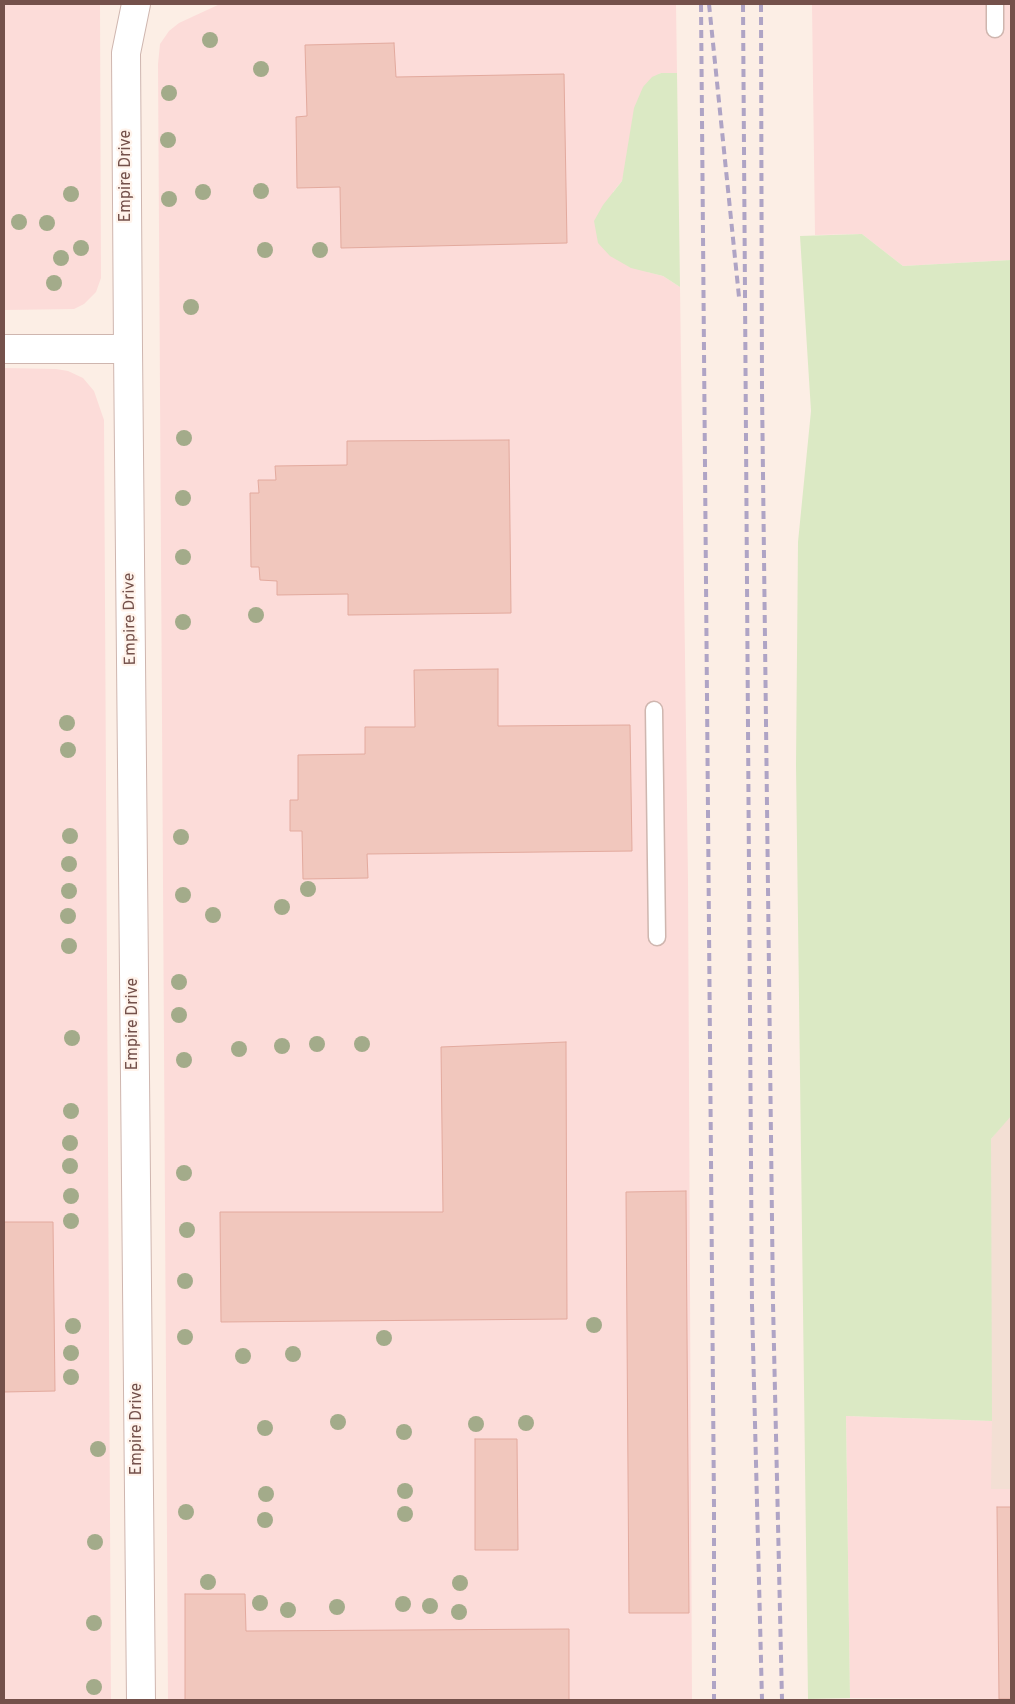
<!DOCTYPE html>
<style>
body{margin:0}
#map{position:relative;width:1015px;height:1704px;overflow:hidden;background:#fceee5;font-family:Overpass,sans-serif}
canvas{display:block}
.frame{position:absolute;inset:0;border:5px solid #74514b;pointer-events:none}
</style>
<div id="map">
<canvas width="1015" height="1704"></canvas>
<div class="frame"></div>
</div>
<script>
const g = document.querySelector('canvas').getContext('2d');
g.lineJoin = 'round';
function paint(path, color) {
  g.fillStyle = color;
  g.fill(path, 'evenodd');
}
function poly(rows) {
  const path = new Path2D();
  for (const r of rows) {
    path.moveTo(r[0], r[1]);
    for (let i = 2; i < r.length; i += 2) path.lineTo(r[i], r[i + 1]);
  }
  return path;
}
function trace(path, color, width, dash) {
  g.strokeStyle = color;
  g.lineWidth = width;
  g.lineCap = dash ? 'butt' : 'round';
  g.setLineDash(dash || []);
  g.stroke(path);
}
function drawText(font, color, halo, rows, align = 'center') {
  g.font = font + ' Overpass,sans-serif';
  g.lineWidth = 4.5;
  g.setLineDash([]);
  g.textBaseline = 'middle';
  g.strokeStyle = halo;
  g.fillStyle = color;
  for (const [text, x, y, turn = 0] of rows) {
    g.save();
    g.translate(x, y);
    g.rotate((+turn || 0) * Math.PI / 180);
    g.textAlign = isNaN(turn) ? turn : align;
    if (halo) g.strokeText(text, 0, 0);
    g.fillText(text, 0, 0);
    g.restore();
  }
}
const residential = poly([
 [1010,1115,1011,1489,991,1489,991,1139]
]);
const commercial = poly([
 [4,4,100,4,101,278,96,292,84,304,74,309,4,310],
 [220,4,676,4,677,73,660,73,627,162,622,181,613,192,648,272,663,276,680,287,688,880,692,1700,168,1700,158,64,160,44,169,31,179,23],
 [812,4,1011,4,1011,260,903,266,862,234,815,235],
 [4,368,56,369,68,371,83,378,94,391,104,420,111,1700,4,1700],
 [846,1416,992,1421,991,1489,1011,1489,1011,1699,850,1698]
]);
const green = poly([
 [661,73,677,73,680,287,663,276,631,268,610,256,598,243,594,221,603,205,622,181,634,108,643,87,652,77],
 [862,234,903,266,1011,260,1011,1116,991,1139,992,1421,846,1416,850,1698,808,1699,796,765,798,542,811,411,800,236]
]);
const building = poly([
 [394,43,396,77,564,74,567,243,341,248,340,187,297,188,296,117,307,116,305,45,394,43],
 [509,440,511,613,348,615,348,594,277,595,277,581,260,580,259,567,251,567,250,493,259,493,258,480,276,480,275,466,347,465,347,441,509,440],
 [498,669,498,726,630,725,632,851,367,854,368,878,303,879,302,831,290,831,290,800,298,800,298,755,365,754,365,727,415,727,414,670,498,669],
 [566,1042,567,1319,221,1322,220,1212,443,1212,441,1047,566,1042],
 [686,1191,689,1613,629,1613,626,1192,686,1191],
 [4,1222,53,1222,55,1391,4,1392,4,1222],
 [475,1439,517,1439,518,1550,475,1550,475,1439],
 [997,1507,1011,1507,1011,1699,999,1699,997,1507],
 [185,1594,245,1594,246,1631,569,1629,569,1700,185,1700,185,1594]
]);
const service = poly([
 [995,4,995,29],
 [654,710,657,937]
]);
const minor = poly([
 [4,349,128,349,141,1700],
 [128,349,126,53,136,4]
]);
const rail = poly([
 [701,4,714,1506,714,1700],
 [709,4,739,297],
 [743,4,752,1305,762,1700],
 [761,4,762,391,773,1303,782,1700]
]);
const trees = [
 [210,40],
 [261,69],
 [169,93],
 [168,140],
 [261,191],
 [203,192],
 [71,194],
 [169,199],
 [19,222],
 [47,223],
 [81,248],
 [265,250],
 [320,250],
 [61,258],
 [54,283],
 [191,307],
 [184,438],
 [183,498],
 [183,557],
 [256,615],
 [183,622],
 [67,723],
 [68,750],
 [70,836],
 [181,837],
 [69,864],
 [308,889],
 [69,891],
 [183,895],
 [282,907],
 [213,915],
 [68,916],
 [69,946],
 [179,982],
 [179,1015],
 [72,1038],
 [317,1044],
 [362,1044],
 [282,1046],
 [239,1049],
 [184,1060],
 [71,1111],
 [70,1143],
 [70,1166],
 [184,1173],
 [71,1196],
 [71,1221],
 [187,1230],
 [185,1281],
 [594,1325],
 [73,1326],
 [185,1337],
 [384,1338],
 [71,1353],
 [293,1354],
 [243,1356],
 [71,1377],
 [338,1422],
 [526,1423],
 [476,1424],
 [265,1428],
 [404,1432],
 [98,1449],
 [405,1491],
 [266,1494],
 [186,1512],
 [405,1514],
 [265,1520],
 [95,1542],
 [208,1582],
 [460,1583],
 [260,1603],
 [403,1604],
 [430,1606],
 [337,1607],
 [288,1610],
 [459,1612],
 [94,1623],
 [94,1687]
];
const streetNames = [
 ["Empire Drive",127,176,-90],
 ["Empire Drive",131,619,-91],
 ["Empire Drive",134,1024,-90],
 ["Empire Drive",138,1429,-90]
];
paint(residential, '#f3dfd4');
paint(commercial, '#fcdcd9');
paint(green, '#dbe9c4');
paint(building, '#f1c7bd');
trace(building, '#e3aa9e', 1);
trace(service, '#cfb6af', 19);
trace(minor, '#cfb6af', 30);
trace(service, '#fff', 16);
trace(minor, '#fff', 28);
trace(rail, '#afa4c5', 4, [8, 5]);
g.fillStyle = '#a3ab8a';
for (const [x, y] of trees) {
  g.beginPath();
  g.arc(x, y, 8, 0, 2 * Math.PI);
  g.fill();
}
drawText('16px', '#74514b', '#fff3eb', streetNames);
</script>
